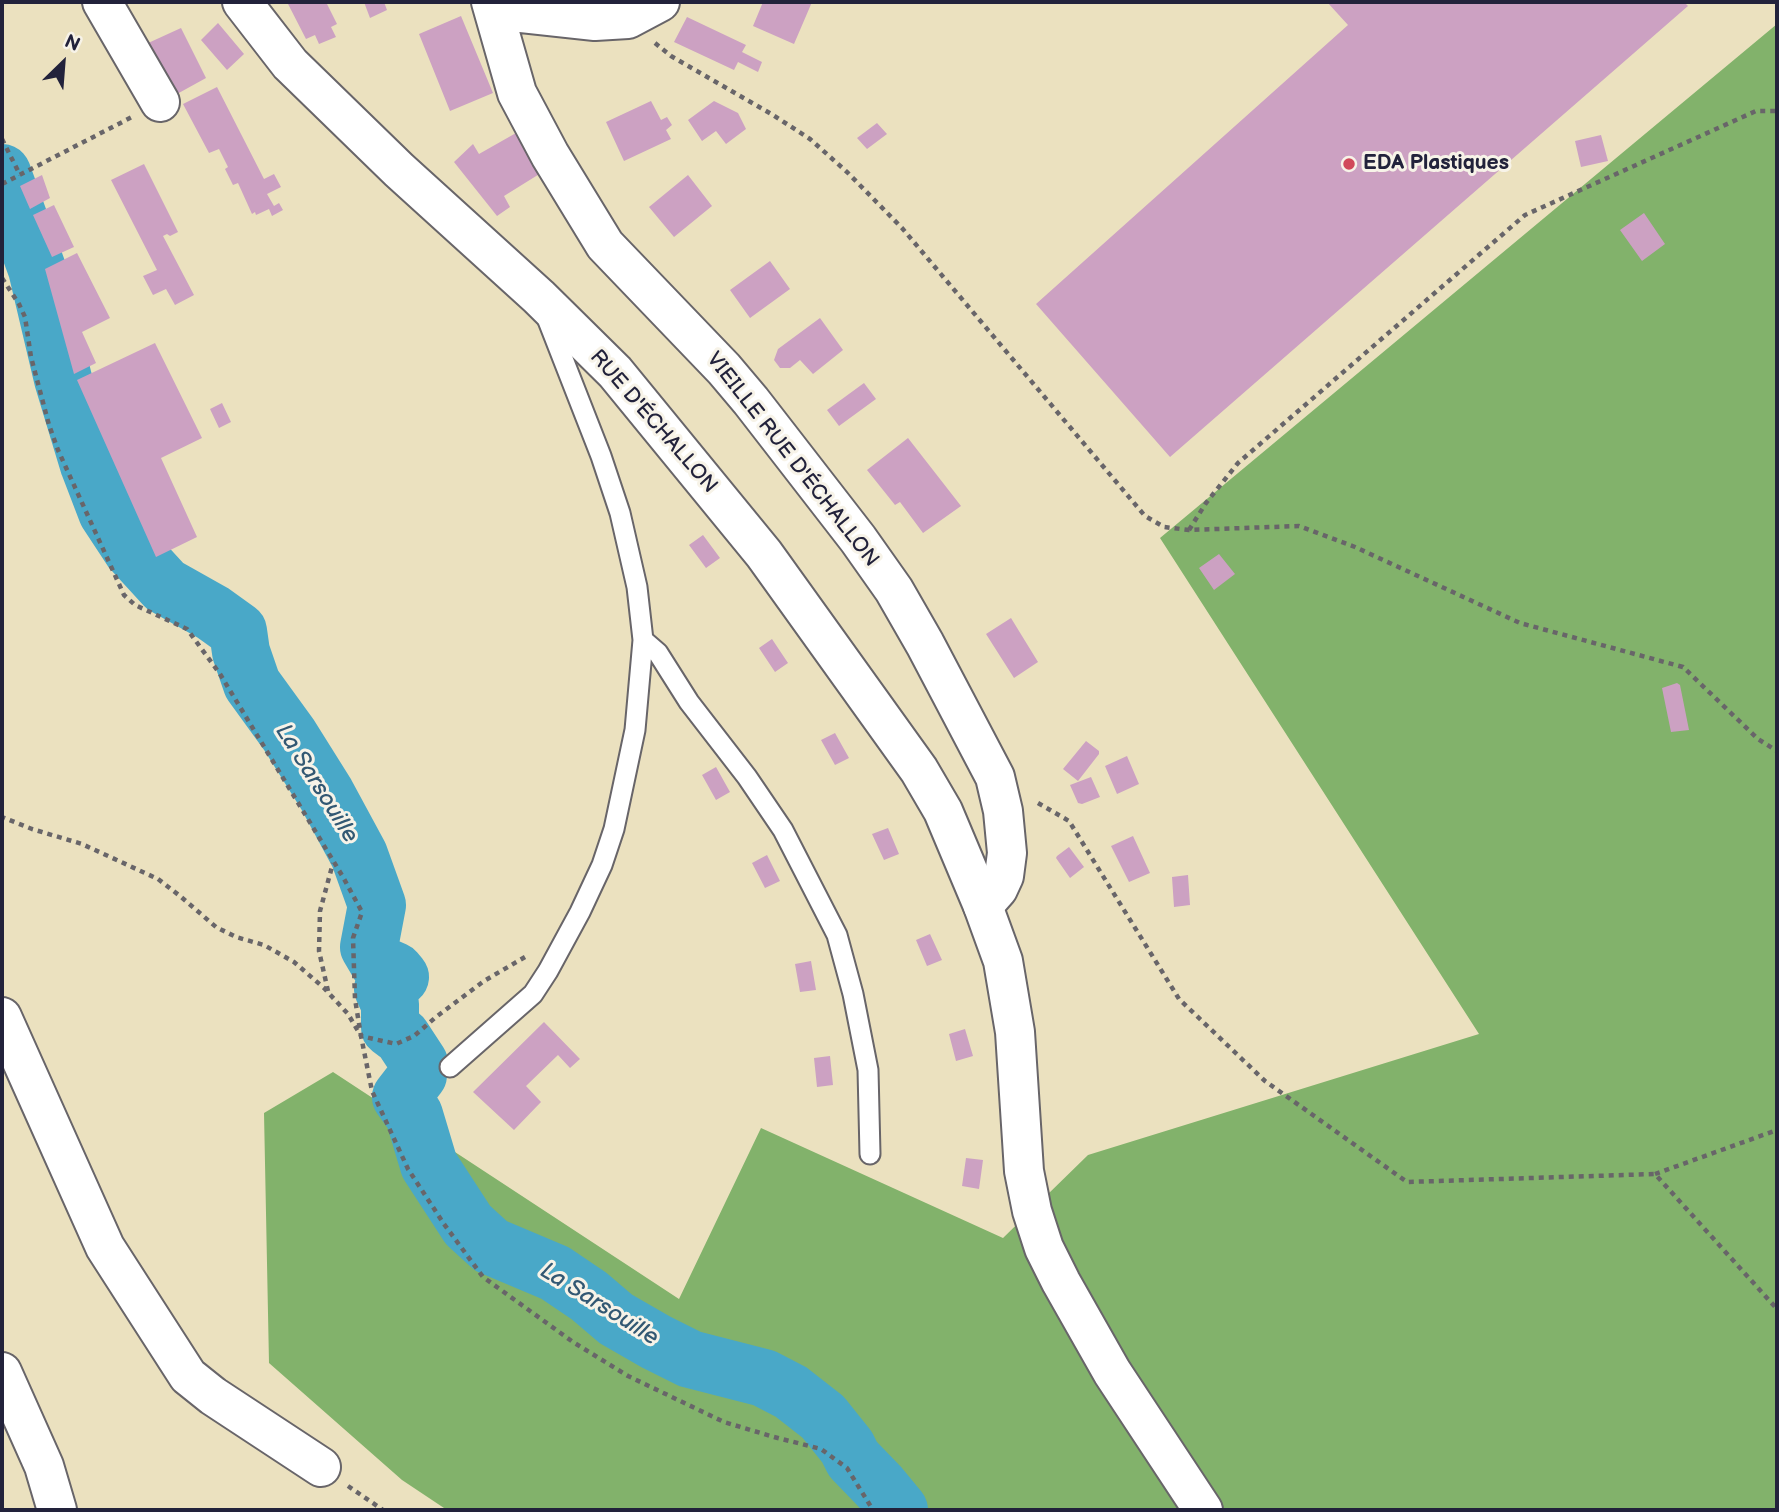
<!DOCTYPE html>
<meta charset="utf-8">
<style>
body{margin:0}
#map{position:relative;width:1779px;height:1512px;overflow:hidden;background:#ebe1bf;font-family:"Balsamiq Sans",sans-serif}
canvas{display:block}
.frame{position:absolute;inset:0;border:4px solid #22223b;pointer-events:none}
.north{position:absolute;left:28px;top:28px;width:70px;height:70px;-webkit-text-stroke:5px #f7f3e8;paint-order:stroke;rotate:25deg;font-size:19px;font-weight:700;line-height:28px;text-align:center;color:#22223b}
.north::after{content:'';display:block;margin:auto;width:24px;height:32px;background:#22223b;clip-path:polygon(50% 0,100% 100%,50% 72%,0 100%)}
</style>
<div id="map">
<canvas width="1779" height="1512"></canvas>
<div class="frame"></div>
<div class="north">N</div>
</div>
<script>
const g = document.querySelector('canvas').getContext('2d');
g.lineJoin = 'round';
function paint(path, color) {
  g.fillStyle = color;
  g.fill(path, 'evenodd');
}
function poly(rows) {
  const path = new Path2D();
  for (const r of rows) {
    path.moveTo(r[0], r[1]);
    for (let i = 2; i < r.length; i += 2) path.lineTo(r[i], r[i + 1]);
  }
  return path;
}
function trace(path, color, width, dash) {
  g.strokeStyle = color;
  g.lineWidth = width;
  g.lineCap = dash ? 'butt' : 'round';
  g.setLineDash(dash || []);
  g.stroke(path);
}
function drawText(font, color, halo, rows, align = 'center') {
  g.font = font + ' "Balsamiq Sans",sans-serif';
  g.lineWidth = 6;
  g.setLineDash([]);
  g.textBaseline = 'middle';
  g.strokeStyle = halo;
  g.fillStyle = color;
  for (const [text, x, y, turn = 0] of rows) {
    g.save();
    g.translate(x, y);
    g.rotate((+turn || 0) * Math.PI / 180);
    g.textAlign = isNaN(turn) ? turn : align;
    if (halo) g.strokeText(text, 0, 0);
    g.fillText(text, 0, 0);
    g.restore();
  }
}
const forest = poly([
 [1777,24,1777,1510,447,1510,402,1480,269,1363,264,1113,333,1072,679,1299,761,1128,1003,1238,1088,1155,1479,1034,1160,538]
]);
const river = poly([
 [2,173,37,269,63,379,89,465,107,512,132,550,165,586,213,613,238,631,241,652,252,684,289,735,326,794,359,855,377,905,369,947,379,964,395,971,400,977,383,989,390,1004,390,1028,402,1037,419,1063,418,1075,401,1097,414,1115,429,1165,468,1225,491,1246,555,1273,589,1296,616,1319,656,1342,690,1359,764,1378,791,1392,823,1417,847,1447,853,1459,880,1487,899,1510]
]);
const building = poly([
 [287,2,326,2,337,24,331,27,336,37,319,44,315,35,306,39],
 [364,2,384,2,387,10,370,18],
 [763,2,812,2,794,44,753,26],
 [1327,2,1684,2,1688,6,1170,457,1036,304,1348,25],
 [461,16,493,93,450,111,419,34],
 [687,17,746,45,742,52,762,62,758,72,738,62,734,70,674,42],
 [218,23,244,54,227,70,201,40],
 [181,28,206,78,177,94,146,44],
 [217,87,264,179,274,174,281,187,267,194,274,206,279,203,283,210,272,216,269,209,256,215,255,212,252,214,238,183,233,185,225,169,228,167,219,149,209,153,183,104],
 [651,101,661,120,667,117,672,125,666,130,671,139,624,161,606,122],
 [714,101,738,113,746,129,726,144,716,131,702,141,688,120],
 [877,123,887,134,867,149,857,138],
 [516,133,541,173,504,196,510,207,497,216,454,162,473,144,479,154],
 [1601,135,1608,161,1581,167,1575,141],
 [144,164,178,232,170,236,167,234,163,236,194,295,175,305,166,289,153,295,143,276,157,270,111,180],
 [42,175,50,198,30,209,20,186],
 [688,175,712,206,674,237,649,207],
 [54,205,74,247,52,257,33,215],
 [1644,213,1665,244,1642,261,1620,230],
 [77,253,110,318,82,332,96,363,74,374,45,269],
 [770,261,790,289,750,318,730,290],
 [820,318,843,350,813,374,800,360,790,368,780,368,774,360,778,349],
 [155,343,202,438,161,458,197,537,156,557,77,380],
 [864,383,876,399,839,426,827,410],
 [222,403,231,422,219,428,210,409],
 [908,438,961,506,923,533,900,502,895,505,867,470],
 [703,535,720,558,706,568,689,545],
 [1219,554,1235,574,1214,590,1199,568],
 [1011,618,1038,662,1014,678,986,634],
 [772,639,788,663,775,672,759,648],
 [1677,683,1680,685,1689,730,1671,732,1662,688],
 [835,733,849,758,835,765,821,740],
 [1086,741,1099,751,1099,754,1078,781,1063,769],
 [1127,756,1139,784,1117,794,1105,766],
 [716,767,730,792,716,800,702,775],
 [1091,777,1100,797,1082,804,1078,803,1070,785],
 [888,828,899,854,884,860,872,834],
 [1133,836,1150,873,1129,882,1111,846],
 [1069,847,1084,867,1070,878,1056,858,1057,856],
 [767,855,780,881,765,888,752,863],
 [1188,875,1190,905,1174,907,1172,877],
 [930,934,942,960,927,966,916,940],
 [811,961,816,990,800,992,795,964],
 [544,1022,580,1059,570,1068,558,1055,526,1086,541,1102,514,1130,473,1092],
 [965,1029,973,1056,956,1061,949,1034],
 [830,1056,833,1085,817,1087,814,1058],
 [966,1158,983,1160,979,1189,962,1186]
]);
const path = poly([
 [655,43,671,56,773,115,810,139,847,172,902,228,1145,516,1164,527,1189,530,1299,526,1355,547,1520,623,1683,667,1758,739,1777,751],
 [2,139,20,175],
 [2,184,132,117],
 [2,278,19,304,25,317,31,357,49,425,58,450,124,595,135,605,187,629,220,674,343,877,362,912,353,938,355,999,361,1036,348,1014,324,988,294,962,264,945,236,937,216,927,180,896,158,879,82,844,32,829,2,817],
 [1189,530,1206,503,1238,463,1525,215,1756,111,1777,111],
 [1038,803,1069,821,1179,999,1265,1081,1407,1182,1655,1174,1777,1309],
 [525,957,484,981,436,1017,414,1036,396,1044,361,1036,372,1091,408,1169,444,1224,483,1277,573,1342,628,1376,724,1422,774,1437,821,1449,847,1468,873,1510],
 [328,991,319,951,320,911,333,863],
 [1655,1174,1777,1130],
 [348,1486,383,1510]
]);
const lane = poly([
 [643,640,658,653,689,702,747,777,783,830,837,935,853,994,868,1070,870,1154],
 [450,1067,533,994,548,971,580,912,602,865,614,829,635,730,643,640,637,587,620,513,601,456,547,318]
]);
const street = poly([
 [102,2,160,102],
 [491,2,517,93,550,155,605,245,724,369,751,401,858,539,894,590,925,644,995,777,1003,811,1007,853,1004,876,998,889,983,906],
 [494,10,595,21,628,19,660,2],
 [2,1017,105,1247,188,1376,213,1396,321,1467],
 [2,1372,44,1466,57,1510]
]);
const secondary = poly([
 [242,2,290,64,399,170,539,297,615,372,764,554,919,770,943,811,983,906,1003,961,1015,1032,1024,1171,1032,1211,1044,1248,1061,1282,1112,1372,1203,1510]
]);
const markers = [
 [1349,164,7,"#d1495b"]
];
const poiNames = [
 ["EDA Plastiques",1363,164]
];
const streetNames = [
 ["RUE D'ÉCHALLON",653,422,49],
 ["VIEILLE RUE D'ÉCHALLON",792,460,52]
];
const waterNames = [
 ["La Sarsouille",316,784,58],
 ["La Sarsouille",599,1305,32]
];
paint(forest, '#82b26b');
trace(river, '#49a8c8', 58);
paint(building, '#cca1c2');
trace(lane, '#686569', 23);
trace(street, '#686569', 42);
trace(secondary, '#686569', 42);
trace(path, '#686569', 4.5, [5, 5]);
trace(lane, '#fff', 19);
trace(street, '#fff', 38);
trace(secondary, '#fff', 38);
for (const [x, y, r, color] of markers) {
  const dot = new Path2D();
  dot.arc(x, y, r, 0, 2 * Math.PI);
  g.fillStyle = color;
  g.fill(dot);
  trace(dot, '#f7f3e8', 2.5);
}
drawText('bold 21px', '#22223b', '#f7f3e8', poiNames, 'left');
drawText('21px', '#22223b', '#f7f3e8', streetNames);
drawText('italic 23px', '#325873', '#f7f3e8', waterNames);
</script>
